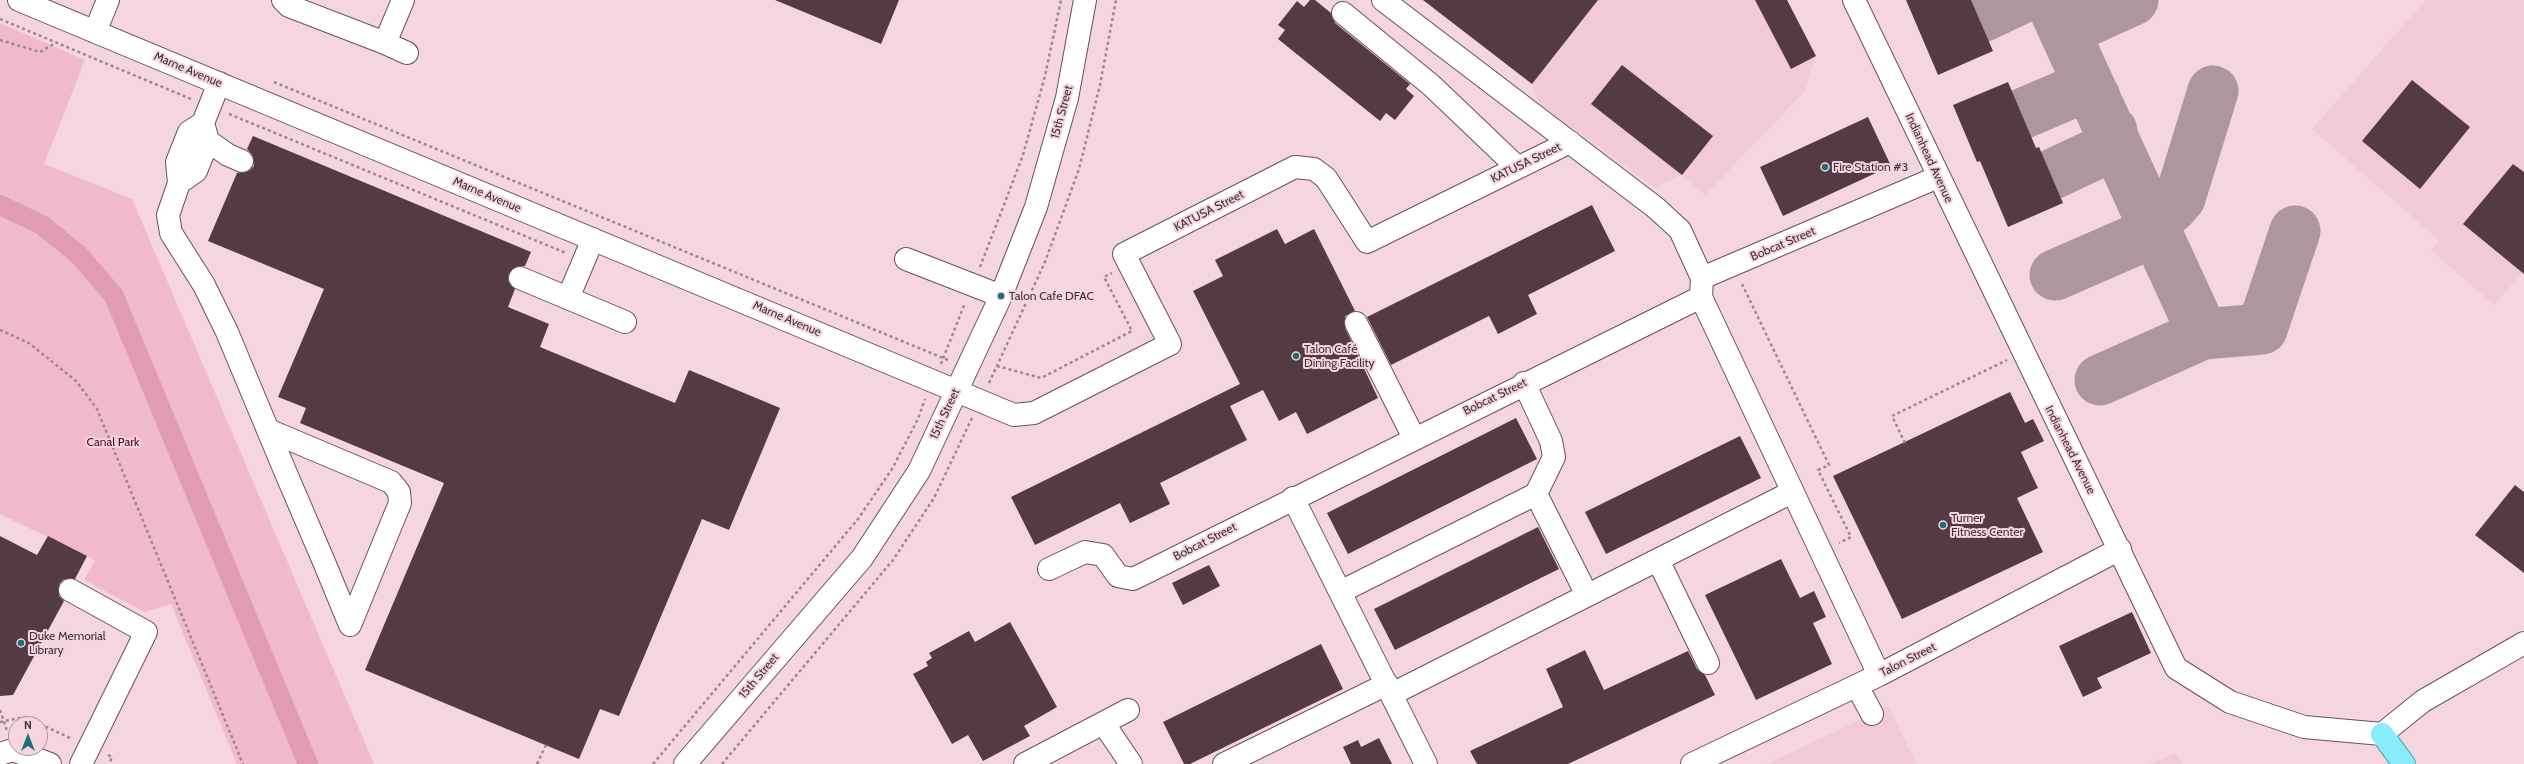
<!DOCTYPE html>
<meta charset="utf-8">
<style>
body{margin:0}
#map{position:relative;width:2524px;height:764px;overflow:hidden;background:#f5d5df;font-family:Cabin,sans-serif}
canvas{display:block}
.north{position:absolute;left:8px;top:716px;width:40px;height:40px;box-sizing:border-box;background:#f5d5df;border:1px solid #ac949b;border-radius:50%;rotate:0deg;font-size:11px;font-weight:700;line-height:16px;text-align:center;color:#3f3236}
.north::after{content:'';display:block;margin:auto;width:14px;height:18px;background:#236d77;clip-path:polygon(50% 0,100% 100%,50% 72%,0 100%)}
</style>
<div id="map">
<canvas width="2524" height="764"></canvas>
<div class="north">N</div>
</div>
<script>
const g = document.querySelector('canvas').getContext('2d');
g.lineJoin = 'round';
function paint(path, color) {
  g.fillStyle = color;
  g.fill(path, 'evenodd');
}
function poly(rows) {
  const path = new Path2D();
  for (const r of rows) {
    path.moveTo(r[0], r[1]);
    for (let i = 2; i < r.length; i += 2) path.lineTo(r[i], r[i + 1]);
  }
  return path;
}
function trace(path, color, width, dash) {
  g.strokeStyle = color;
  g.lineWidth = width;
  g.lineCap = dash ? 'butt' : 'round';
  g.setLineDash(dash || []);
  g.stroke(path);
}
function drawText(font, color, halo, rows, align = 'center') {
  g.font = font + ' Cabin,sans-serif';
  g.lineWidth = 4;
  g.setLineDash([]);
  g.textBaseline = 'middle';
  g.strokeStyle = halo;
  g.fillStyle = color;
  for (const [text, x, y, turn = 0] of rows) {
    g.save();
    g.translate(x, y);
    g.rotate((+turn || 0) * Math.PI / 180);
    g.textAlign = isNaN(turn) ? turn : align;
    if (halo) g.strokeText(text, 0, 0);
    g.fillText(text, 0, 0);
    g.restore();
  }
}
const built = poly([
 [1437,0,1787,0,1816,56,1804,92,1705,195,1682,175,1654,187,1539,103,1532,84,1432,7],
 [2426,0,2524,0,2524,271,2494,305,2431,250,2440,241,2312,129],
 [1888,705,1916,764,1767,764,1872,714],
 [2176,753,2182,764,2150,764]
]);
const green = poly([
 [0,23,85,60,44,164,132,199,374,764,237,764,171,604,145,612,84,580,95,560,0,514]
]);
const canal = poly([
 [0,205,42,225,79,255,114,296,308,764]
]);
const taxiway = poly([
 [2050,0,2141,199,2149,207,2157,210,2171,208,2180,198,2213,91],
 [1982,17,2018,0],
 [2071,46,2072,31,2078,25,2133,0],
 [2024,113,2078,90,2089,91,2095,97],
 [2053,174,2104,150,2111,141,2112,131],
 [2141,199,2203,334,2262,329,2295,231],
 [2055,275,2156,231],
 [2100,380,2203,334]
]);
const building = poly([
 [775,0,899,0,881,44],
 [1310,0,1315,0,1331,13,1335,23,1410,84,1406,89,1414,96,1395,120,1386,113,1380,121,1278,39,1285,30,1278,25,1297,1,1304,7],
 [1423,0,1598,0,1532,84],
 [1755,0,1787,0,1816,56,1791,69],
 [1906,0,1971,0,1993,51,1938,75],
 [1622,65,1713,136,1682,175,1591,104],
 [2412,80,2470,127,2420,189,2362,141],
 [2008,82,2036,148,2039,147,2063,203,2008,227,1980,161,1977,162,1953,105],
 [1868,117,1891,166,1783,216,1760,167],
 [253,136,531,252,525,266,518,266,509,273,508,280,515,289,508,307,549,324,540,347,675,403,689,370,780,408,729,530,702,519,619,716,600,709,579,759,365,670,444,483,300,423,306,408,278,397,324,289,208,241,237,173,249,171,254,166,252,154,247,149],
 [2513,164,2524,172,2524,274,2463,224],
 [1592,205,1615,251,1528,295,1537,314,1498,334,1489,316,1391,365,1367,317],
 [1277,229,1285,244,1314,229,1355,311,1345,316,1345,328,1378,398,1307,434,1296,412,1279,421,1263,390,1230,406,1247,440,1160,483,1170,504,1130,523,1120,503,1035,545,1011,497,1240,384,1193,291,1223,276,1215,260],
 [2010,392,2025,423,2033,419,2044,441,2021,452,2038,488,2017,498,2043,552,1902,619,1833,476],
 [1516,418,1537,459,1348,554,1327,513],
 [1740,436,1761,478,1606,554,1585,512],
 [2515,485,2524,492,2524,573,2475,535],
 [1538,527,1559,569,1395,650,1374,609],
 [0,536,37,555,48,536,87,556,75,579,64,579,59,584,59,596,64,601,13,695,0,696],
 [1781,559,1800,598,1814,591,1826,617,1813,623,1832,664,1756,700,1705,595],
 [1209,565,1220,586,1183,605,1172,583],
 [2132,612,2151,653,2097,678,2102,688,2083,697,2059,646],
 [1010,622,1057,707,1024,726,1030,736,983,761,968,735,952,744,913,674,928,666,926,662,932,658,929,653,969,631,975,642],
 [1321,644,1343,689,1190,764,1184,764,1163,722],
 [1585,650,1604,690,1688,651,1697,669,1705,675,1715,695,1568,764,1477,764,1470,751,1563,707,1546,669],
 [1379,738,1392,764,1351,764,1343,747,1358,740,1361,747]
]);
const path = poly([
 [0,19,191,99],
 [0,40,40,52,57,42],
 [274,82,948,360],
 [229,114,566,253],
 [980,267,1023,155,1045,76,1061,0],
 [1742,284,1829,465,1818,470,1851,537,1839,543],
 [0,330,29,343,76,381,97,409,243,764],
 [941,364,965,303],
 [997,366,1041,378,1132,331,1104,277,1112,273],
 [989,383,1045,262,1079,169,1100,85,1116,0],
 [1905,443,1892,416,2007,360],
 [0,710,7,731],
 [0,722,25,717,39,724],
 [40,724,72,739],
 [108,755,112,757,109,764],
 [537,764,546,745],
 [653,764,858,519,892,469,918,419,925,399],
 [722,764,893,560,934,498,972,418]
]);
const minor = poly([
 [19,0,1014,415,1034,413,1170,344,1124,254,1287,171,1295,167,1314,169,1326,178,1367,242,1570,142],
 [283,0,289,6,385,43,403,0],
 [1383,0,1656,208,1680,230,1702,278],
 [1854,0,2176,668,2230,702,2304,727,2382,734,2423,701,2524,643],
 [1343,13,1431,85,1517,167],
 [95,32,108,0],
 [385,43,407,53],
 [203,123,189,132,177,162,179,183,168,215,171,233,204,285,227,332,285,471,324,562,350,625,400,503,399,492,391,482,268,430],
 [208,141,228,155,242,161],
 [179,183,196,171,208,141,203,123,219,83],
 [906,259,1001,296],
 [520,278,625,322],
 [1701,297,1879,675],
 [568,298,593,239],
 [1356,323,1414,438],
 [1524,383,1551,441,1554,457,1536,494],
 [1293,498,1426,764],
 [1658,560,1708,663],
 [1049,569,1085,552,1103,555,1118,576,1133,579,1701,297,1702,278,1938,177],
 [70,590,146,632,81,764],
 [1340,592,1536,494,1587,595],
 [1857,686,1872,714],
 [1392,694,1792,492],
 [1104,724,1131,764],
 [0,754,13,750,50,764],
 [685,764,862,558,919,471,1001,296,1036,207,1067,98,1085,0],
 [1025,764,1128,710],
 [1224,764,1387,684],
 [1692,764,1879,675,2120,549]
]);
const major = poly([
 [2382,734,2404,764]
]);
const markers = [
 [1825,167,4,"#236d77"],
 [1001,296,4,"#236d77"],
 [1296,356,4,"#236d77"],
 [1943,525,4,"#236d77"],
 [21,643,4,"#236d77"]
];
const streetNames = [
 ["Marne Avenue",188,70,23],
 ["15th Street",1062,112,-75],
 ["Indianhead Avenue",1929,158,65],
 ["KATUSA Street",1526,163,-26],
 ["Marne Avenue",487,195,23],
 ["KATUSA Street",1209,211,-27],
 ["Bobcat Street",1783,244,-23],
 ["Marne Avenue",787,319,23],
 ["Bobcat Street",1495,397,-26],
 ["15th Street",945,414,-65],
 ["Indianhead Avenue",2070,450,63],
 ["Bobcat Street",1205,542,-27],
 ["Talon Street",1908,660,-27],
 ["15th Street",759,676,-50]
];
const poiNames = [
 ["Fire Station #3",1833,167],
 ["Talon Cafe DFAC",1009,296],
 ["Talon Café",1304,349],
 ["Dining Facility",1304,363],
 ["Turner",1951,518],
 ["Fitness Center",1951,532],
 ["Duke Memorial",29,636],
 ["Library",29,650]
];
const parkNames = [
 ["Canal Park",113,442]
];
paint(built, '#f2c9d6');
paint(green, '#f0bacb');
trace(canal, '#df9cb3', 20);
trace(taxiway, '#ae969e', 51);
paint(building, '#543b43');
trace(minor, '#6b5059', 24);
trace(major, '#3ca2b2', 24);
trace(path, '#9e878e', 2.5, [3, 3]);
trace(minor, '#fff', 22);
trace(major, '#89ecf8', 22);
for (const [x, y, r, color] of markers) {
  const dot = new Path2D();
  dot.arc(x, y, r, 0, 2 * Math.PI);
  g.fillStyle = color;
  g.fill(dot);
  trace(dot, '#f5d5df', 1.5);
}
drawText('12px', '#3f3236', '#f5d5df', streetNames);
drawText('12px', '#3f3236', '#f5d5df', poiNames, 'left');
drawText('12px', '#56062e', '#f5d5df', parkNames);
</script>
